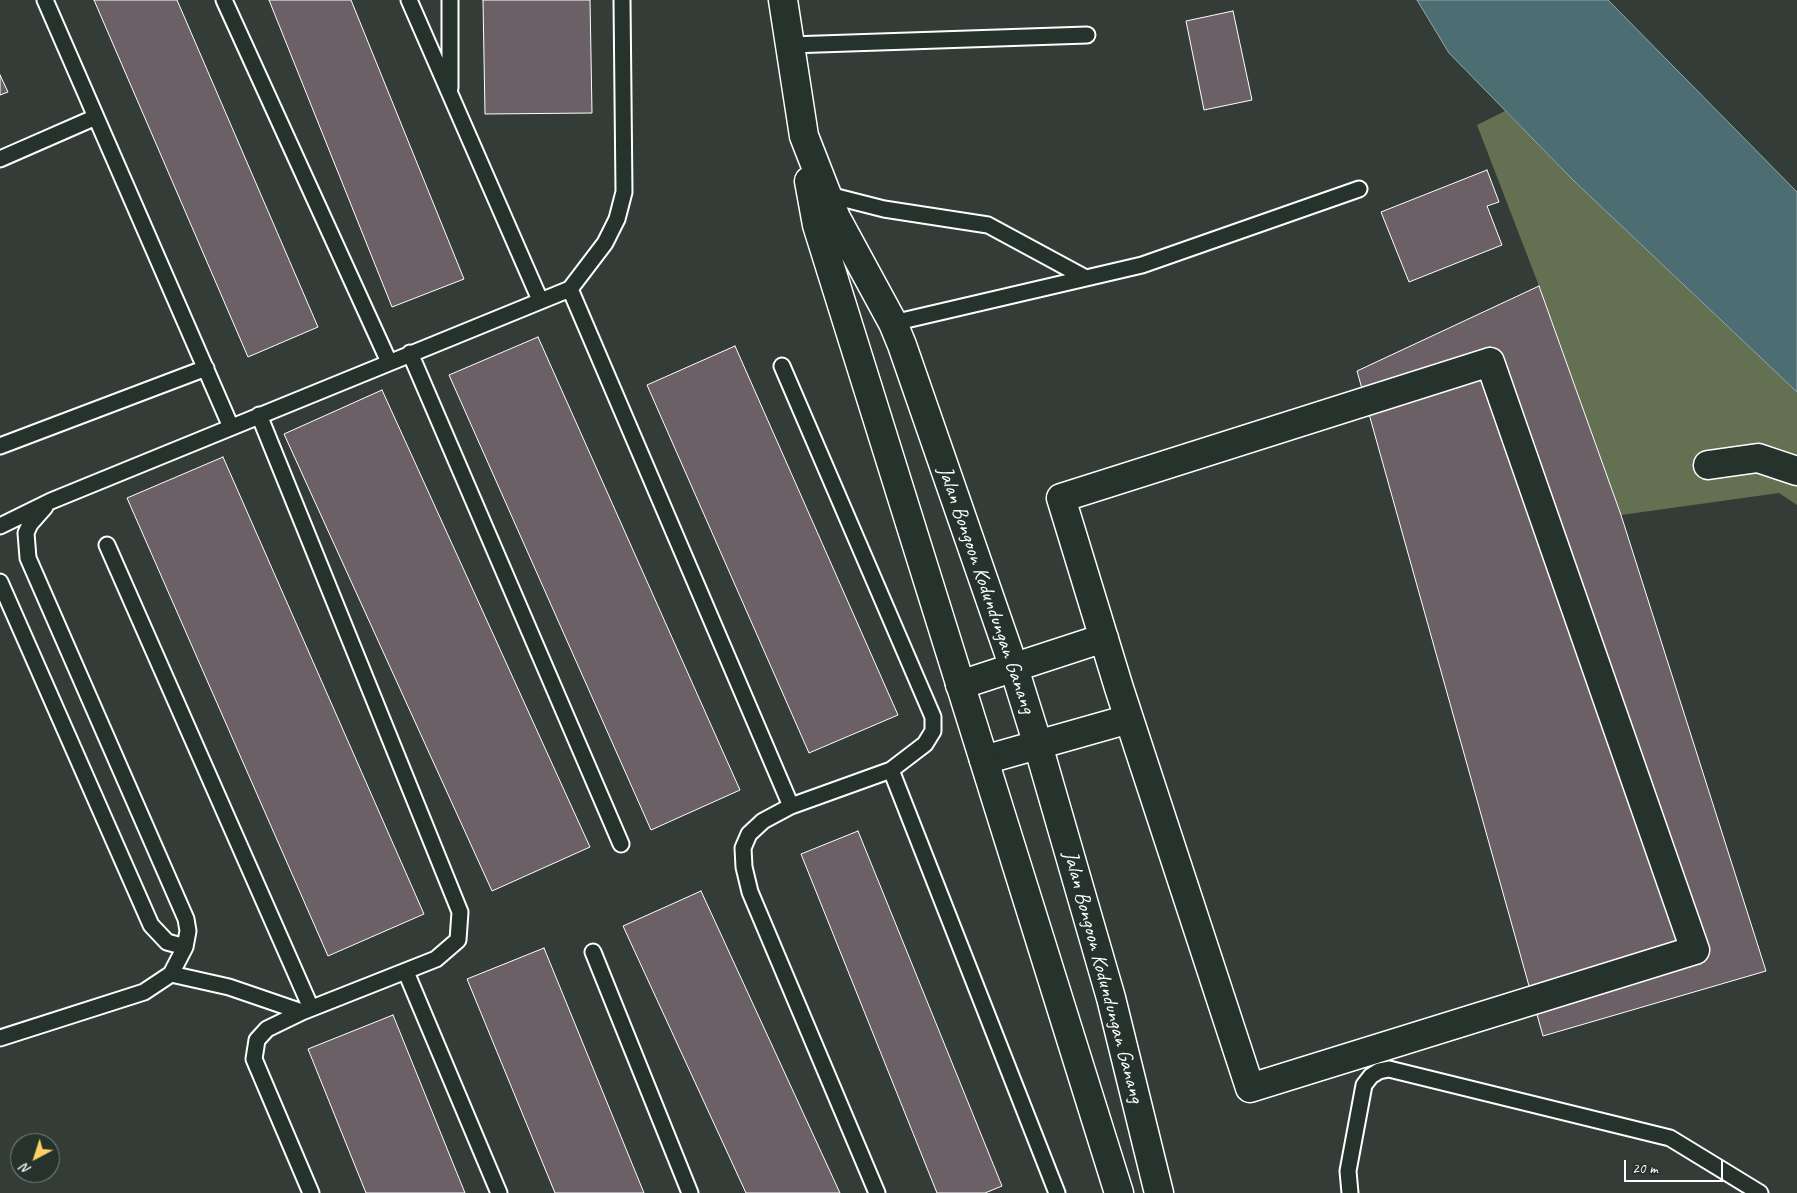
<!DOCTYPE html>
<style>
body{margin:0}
#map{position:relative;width:1797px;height:1193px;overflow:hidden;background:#343c38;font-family:Caveat,sans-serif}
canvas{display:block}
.north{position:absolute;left:10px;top:1133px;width:50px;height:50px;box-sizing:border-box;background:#26332d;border:1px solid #7d8581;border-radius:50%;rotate:220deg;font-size:14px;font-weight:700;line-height:20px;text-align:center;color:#fff}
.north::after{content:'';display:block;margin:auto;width:18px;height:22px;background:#ffd166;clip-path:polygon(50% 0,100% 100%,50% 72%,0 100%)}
.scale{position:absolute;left:1624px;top:1160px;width:99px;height:22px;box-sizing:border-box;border:2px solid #fff;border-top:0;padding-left:6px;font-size:15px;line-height:18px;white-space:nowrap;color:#fff;-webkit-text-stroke:4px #26332d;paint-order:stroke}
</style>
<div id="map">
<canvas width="1797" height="1193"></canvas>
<div class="north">N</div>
<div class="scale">20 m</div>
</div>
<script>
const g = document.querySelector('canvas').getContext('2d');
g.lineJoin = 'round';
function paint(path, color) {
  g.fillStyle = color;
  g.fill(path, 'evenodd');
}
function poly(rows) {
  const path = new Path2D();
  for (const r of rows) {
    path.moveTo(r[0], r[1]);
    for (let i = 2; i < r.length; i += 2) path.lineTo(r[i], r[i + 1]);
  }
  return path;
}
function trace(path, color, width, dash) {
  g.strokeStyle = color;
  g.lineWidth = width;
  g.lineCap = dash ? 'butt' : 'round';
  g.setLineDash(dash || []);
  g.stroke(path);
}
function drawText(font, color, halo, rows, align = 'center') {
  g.font = font + ' Caveat,sans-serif';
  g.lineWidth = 4;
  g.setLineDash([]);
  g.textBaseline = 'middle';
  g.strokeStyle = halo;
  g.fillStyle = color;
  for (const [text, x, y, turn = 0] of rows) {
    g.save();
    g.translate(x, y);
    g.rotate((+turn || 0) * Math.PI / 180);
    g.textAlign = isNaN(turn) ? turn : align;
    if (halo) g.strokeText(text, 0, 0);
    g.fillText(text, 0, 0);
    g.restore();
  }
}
const green = poly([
 [1505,111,1573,180,1797,392,1797,505,1779,493,1621,515,1539,286,1477,125]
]);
const water = poly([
 [1417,0,1608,0,1797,192,1797,392,1573,180,1449,53,1417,0]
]);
const building = poly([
 [94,0,177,0,318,327,248,357,94,0],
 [269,0,351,0,464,279,392,307,269,0],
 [483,0,590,0,592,113,485,114,483,0],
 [1233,11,1252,100,1204,110,1186,21,1233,11],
 [0,75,8,92,0,95,0,75],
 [1487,170,1499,202,1487,206,1502,245,1409,282,1381,212,1487,170],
 [1539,286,1621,515,1766,971,1543,1036,1357,371,1539,286],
 [538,337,740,790,651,830,449,375,538,337],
 [735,346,898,715,809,753,647,385,735,346],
 [382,390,590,847,492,891,284,434,382,390],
 [223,457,424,914,328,956,127,498,223,457],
 [858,831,1002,1186,985,1193,937,1193,801,854,858,831],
 [701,891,840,1193,746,1193,623,926,701,891],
 [544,948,644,1193,555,1193,467,979,544,948],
 [393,1015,465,1193,366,1193,308,1049,393,1015]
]);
const service = poly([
 [45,0,231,427],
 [224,0,389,362],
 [409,0,540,300],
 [790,45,1087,35],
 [450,88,450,0],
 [0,159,96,117],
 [825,194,884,209,988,225,1086,278],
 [570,289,791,806,763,821,749,834,743,848,744,867,750,892,877,1193],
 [893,323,1142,265,1359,189],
 [410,353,621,844],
 [782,366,933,717,933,731,925,744,891,770,791,806],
 [259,415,460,912,458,940,436,959,302,1012,267,1029,257,1040,254,1059,311,1193],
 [0,446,206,368],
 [0,526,51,501,570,289,605,243,617,219,624,192,622,0],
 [107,545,311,1008],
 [0,582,151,925,167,942,185,947],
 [891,770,1057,1193],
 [593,952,690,1193],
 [406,972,499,1193],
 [171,974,229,987,302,1012],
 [0,1038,144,992,171,974,185,947,188,931,186,919,28,558,26,533,30,524,45,507],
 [1350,1193,1348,1171,1364,1085,1371,1076,1379,1071,1389,1069,1670,1138,1760,1193]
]);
const minor = poly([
 [1490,362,1695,950,1250,1088,1119,688,1061,498,1490,362],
 [1708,465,1758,458,1797,471],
 [960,685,1104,638],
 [984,760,1129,719]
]);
const tertiary = poly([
 [783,0,804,136,836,218,893,323,902,345,1014,668,1038,745,1111,998,1159,1193],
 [809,181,817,225,1119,1193]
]);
const streetNames = [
 ["Jalan Bongoon Kodundungan Ganang",986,590,71],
 ["Jalan Bongoon Kodundungan Ganang",1103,977,75]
];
paint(green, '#637051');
paint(water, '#4c6e73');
trace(water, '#94a8ab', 1);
paint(building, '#6b6066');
trace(building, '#fff', 1);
trace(service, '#fff', 19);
trace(minor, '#fff', 31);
trace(tertiary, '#fff', 31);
trace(service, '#26332d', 15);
trace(minor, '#26332d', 28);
trace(tertiary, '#26332d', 28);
drawText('21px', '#fff', '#26332d', streetNames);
</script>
